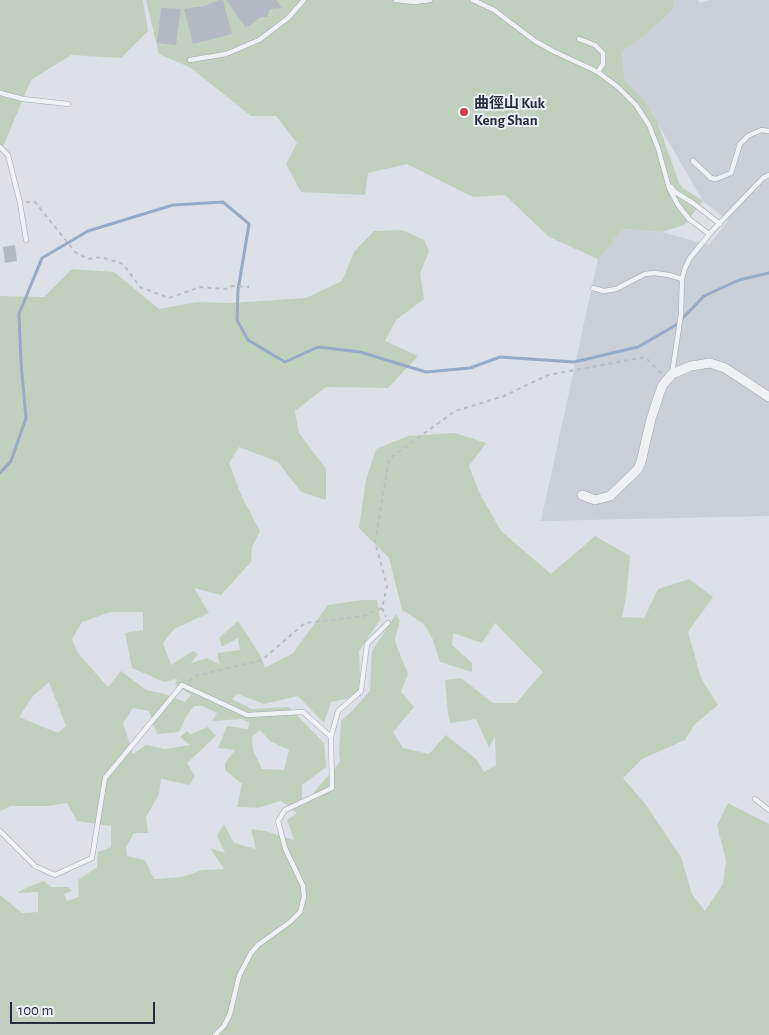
<!DOCTYPE html>
<meta charset="utf-8">
<style>
body{margin:0}
#map{position:relative;width:769px;height:1035px;overflow:hidden;background:#dde0e6;font-family:"Alegreya Sans",sans-serif}
canvas{display:block}
.scale{position:absolute;left:10px;top:1002px;width:145px;height:22px;box-sizing:border-box;border:2px solid #262d3d;border-top:0;padding-left:6px;font-size:15px;line-height:18px;white-space:nowrap;color:#262d3d;-webkit-text-stroke:4px #eceff4;paint-order:stroke}
</style>
<div id="map">
<canvas width="769" height="1035"></canvas>
<div class="scale">100 m</div>
</div>
<script>
const g = document.querySelector('canvas').getContext('2d');
g.lineJoin = 'round';
function paint(path, color) {
  g.fillStyle = color;
  g.fill(path, 'evenodd');
}
function poly(rows) {
  const path = new Path2D();
  for (const r of rows) {
    path.moveTo(r[0], r[1]);
    for (let i = 2; i < r.length; i += 2) path.lineTo(r[i], r[i + 1]);
  }
  return path;
}
function trace(path, color, width, dash) {
  g.strokeStyle = color;
  g.lineWidth = width;
  g.lineCap = dash ? 'butt' : 'round';
  g.setLineDash(dash || []);
  g.stroke(path);
}
function drawText(font, color, halo, rows, align = 'center') {
  g.font = font + ' "Alegreya Sans","Noto Sans TC",sans-serif';
  g.lineWidth = 4;
  g.setLineDash([]);
  g.textBaseline = 'middle';
  g.strokeStyle = halo;
  g.fillStyle = color;
  for (const [text, x, y, turn = 0] of rows) {
    g.save();
    g.translate(x, y);
    g.rotate((+turn || 0) * Math.PI / 180);
    g.textAlign = isNaN(turn) ? turn : align;
    if (halo) g.strokeText(text, 0, 0);
    g.fillText(text, 0, 0);
    g.restore();
  }
}
const built = poly([
 [674,0,697,0,700,3,709,0,769,0,769,516,541,521,598,259,623,229,662,232,709,245,728,221,703,201,650,110,625,81,622,52,649,32,673,10]
]);
const green = poly([
 [0,0,143,0,148,31,121,58,71,55,31,80,0,154],
 [146,0,674,0,673,10,649,32,622,52,625,81,643,100,657,121,679,183,683,188,703,201,684,225,662,232,623,229,598,259,549,237,505,195,473,197,407,164,368,173,365,195,301,192,286,164,297,143,276,116,251,116,191,68,159,54],
 [402,230,424,240,429,251,420,274,424,299,396,320,385,341,418,356,388,388,326,387,295,411,299,433,326,469,326,500,301,492,278,462,239,447,229,463,242,497,260,531,252,547,251,562,221,595,194,588,209,613,174,629,163,643,171,665,193,651,198,654,191,663,208,658,220,665,217,653,240,650,238,638,222,647,219,638,238,621,260,655,265,668,293,653,328,605,362,600,377,600,380,620,359,651,361,696,331,702,324,723,298,696,264,704,238,694,232,699,252,709,289,707,324,743,326,767,302,785,302,806,340,762,339,751,341,721,352,711,370,691,372,651,396,614,400,621,395,638,396,644,408,674,401,692,414,707,393,732,403,748,429,754,446,735,476,759,484,772,496,765,495,736,489,748,476,719,450,723,448,714,445,680,461,678,493,703,516,703,543,672,495,623,482,643,453,633,452,645,472,663,472,672,440,662,433,640,424,624,402,610,389,558,359,528,366,479,376,449,408,436,455,433,486,443,469,466,480,494,501,531,551,574,595,536,630,556,626,598,622,617,644,618,658,589,689,579,713,597,688,632,701,678,718,705,694,725,685,740,642,759,623,778,646,805,681,857,692,894,705,911,723,884,726,861,717,825,728,803,769,824,769,1035,0,1035,0,895,22,913,38,912,38,892,17,893,28,887,44,881,51,887,68,887,72,891,64,894,67,901,79,897,78,880,97,867,98,852,111,847,111,826,77,821,67,803,48,806,11,806,0,811,0,296,44,297,72,269,114,272,159,309,198,302,230,303,306,298,342,281,354,252,374,231],
 [111,612,143,612,143,630,125,633,132,668,164,682,177,679,175,685,191,695,185,702,165,694,146,690,121,671,108,687,78,653,72,639,82,622],
 [49,682,66,726,58,733,19,717,33,696],
 [194,706,202,706,217,713,212,721,241,719,249,722,248,729,227,726,218,748,235,750,225,763,225,770,242,784,237,807,257,808,281,801,297,813,287,820,294,840,265,831,251,829,256,849,234,843,224,824,217,836,225,853,210,848,224,869,202,870,182,877,154,879,145,860,127,856,126,847,134,833,148,833,146,817,159,794,161,779,190,785,195,776,187,763,216,736,208,727,191,734,187,731,180,737,190,745,165,749,146,745,133,754,123,723,133,708,149,711,157,734,179,732,186,717],
 [260,730,270,741,289,750,284,770,262,769,253,750,252,737]
]);
const stream = poly([
 [0,473,11,461,26,418,21,363,19,314,42,258,88,231,173,205,223,202,249,224,238,290,237,320,248,340,285,362,318,347,360,352,426,372,470,368,500,357,574,362,638,347,676,325,704,296,739,280,769,273]
]);
const building = poly([
 [220,0,223,0,232,34,193,44,184,9,204,6],
 [226,0,276,0,282,8,270,9,267,17,261,17,246,28],
 [161,8,181,9,176,45,157,43],
 [15,245,17,261,5,263,3,247]
]);
const path = poly([
 [26,202,35,202,75,252,88,259,101,257,123,264,140,287,169,298,200,287,226,289,232,286,249,287],
 [382,608,386,617],
 [189,681,195,676,262,660,305,623,364,616,382,608,387,586,375,542,389,459,455,411,504,396,548,375,645,357,662,374]
]);
const lane = poly([
 [396,0,414,2,430,0],
 [473,0,494,10,535,41,553,51,598,72,619,88,636,105,649,125,658,148,669,188,678,205,689,219,709,234],
 [579,39,595,45,603,53,603,64,598,72],
 [190,60,226,54,259,40,288,18,304,0],
 [0,93,23,99,68,104],
 [0,147,8,155,20,203,26,240],
 [693,161,711,178,716,179,731,173,740,144,748,136,761,130,769,131],
 [671,187,675,192,693,203,720,224],
 [593,288,604,291,616,289,645,274,654,273,669,275,682,279],
 [672,374,681,314,682,279,685,268,690,258,712,231,763,178,769,175],
 [331,737,338,711,361,691,367,644,388,623],
 [755,799,769,810],
 [0,831,35,866,55,875,92,858,105,778,182,685,247,715,303,712,331,737,332,788,285,810,278,821,285,848,303,886,304,897,302,905,300,912,290,922,258,945,251,953,239,976,230,1014,224,1026,215,1035]
]);
const street = poly([
 [582,495,595,500,610,496,638,469,641,462,651,419,662,386,672,374,691,366,710,363,725,368,769,397]
]);
const markers = [
 [464,112,5,"#cc414d"]
];
const poiNames = [
 ["曲徑山 Kuk",474,103],
 ["Keng Shan",474,120]
];
paint(built, '#cbcfd8');
paint(green, '#c1d0be');
trace(stream, '#97abc7', 3);
paint(building, '#b4b9c3');
trace(lane, '#a2a7b0', 5.5);
trace(street, '#a2a7b0', 10);
trace(path, '#bbbec5', 2, [4, 4]);
trace(lane, '#eff1f5', 4.5);
trace(street, '#eff1f5', 9);
for (const [x, y, r, color] of markers) {
  const dot = new Path2D();
  dot.arc(x, y, r, 0, 2 * Math.PI);
  g.fillStyle = color;
  g.fill(dot);
  trace(dot, '#eceff4', 2);
}
drawText('bold 15px', '#262d3d', '#eceff4', poiNames, 'left');
</script>
